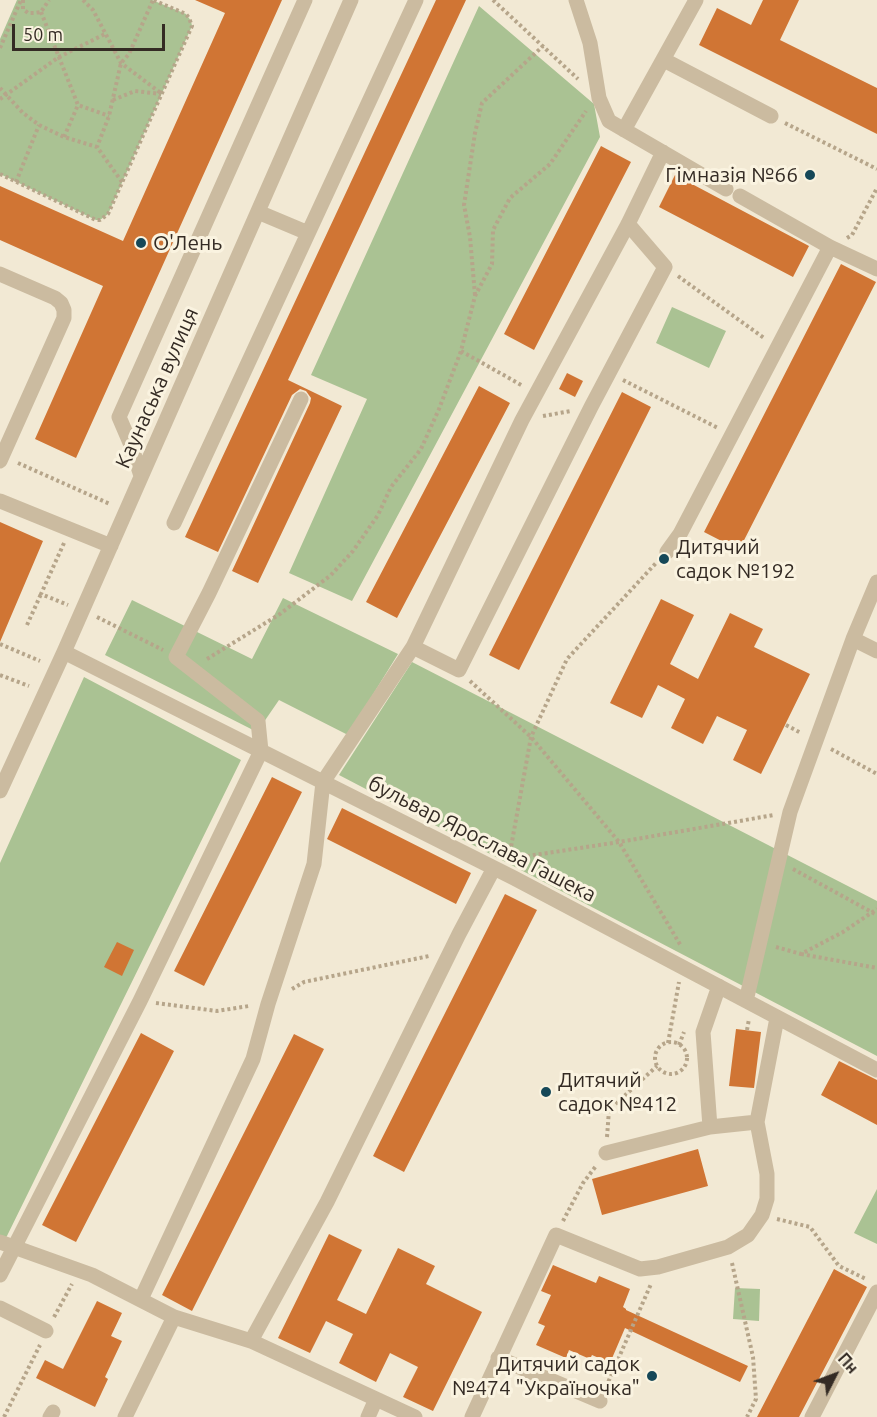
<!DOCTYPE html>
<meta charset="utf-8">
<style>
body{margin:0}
#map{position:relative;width:877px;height:1417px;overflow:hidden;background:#f2e9d4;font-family:Ubuntu,sans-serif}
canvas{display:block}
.north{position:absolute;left:805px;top:1345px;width:60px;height:60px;-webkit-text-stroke:4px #faf3e0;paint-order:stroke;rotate:48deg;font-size:16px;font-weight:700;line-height:24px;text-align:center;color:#342b24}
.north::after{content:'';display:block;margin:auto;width:21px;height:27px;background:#342b24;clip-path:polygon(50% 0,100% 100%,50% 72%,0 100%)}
.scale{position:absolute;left:12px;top:24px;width:153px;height:27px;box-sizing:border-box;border:3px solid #342b24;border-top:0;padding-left:8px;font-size:18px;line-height:21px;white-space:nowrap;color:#342b24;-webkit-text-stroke:4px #faf3e0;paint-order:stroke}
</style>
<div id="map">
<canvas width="877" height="1417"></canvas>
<div class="north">Пн</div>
<div class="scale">50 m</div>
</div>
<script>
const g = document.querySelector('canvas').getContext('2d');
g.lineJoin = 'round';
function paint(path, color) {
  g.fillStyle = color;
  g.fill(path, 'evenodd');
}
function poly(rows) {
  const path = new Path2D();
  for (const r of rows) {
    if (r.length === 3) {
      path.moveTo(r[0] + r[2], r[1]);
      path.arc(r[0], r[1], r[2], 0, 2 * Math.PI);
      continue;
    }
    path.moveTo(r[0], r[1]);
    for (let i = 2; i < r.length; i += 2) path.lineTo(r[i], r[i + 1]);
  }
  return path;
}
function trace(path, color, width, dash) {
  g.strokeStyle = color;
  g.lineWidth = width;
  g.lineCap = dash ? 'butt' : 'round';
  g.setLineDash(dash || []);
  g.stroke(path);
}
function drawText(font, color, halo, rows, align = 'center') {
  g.font = font + ' Ubuntu,sans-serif';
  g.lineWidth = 6;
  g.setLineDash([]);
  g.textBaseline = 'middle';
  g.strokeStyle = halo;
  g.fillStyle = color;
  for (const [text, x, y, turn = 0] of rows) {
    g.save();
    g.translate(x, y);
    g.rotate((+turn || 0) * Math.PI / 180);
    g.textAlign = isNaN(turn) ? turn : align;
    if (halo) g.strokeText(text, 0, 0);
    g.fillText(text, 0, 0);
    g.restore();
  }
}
const green = poly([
 [17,0,152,0,186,14,191,21,192,26,108,214,100,220,96,220,0,174,0,39],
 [479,6,594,104,600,137,352,601,289,573,367,399,311,375],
 [672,307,726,331,709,368,656,343],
 [283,598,398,654,348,735,279,700,257,732,105,655,132,600,252,659],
 [412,662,877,901,877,1056,339,775],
 [84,677,241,760,4,1242,0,1240,0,863],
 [877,1189,877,1244,854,1233],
 [735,1288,760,1289,759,1321,733,1319]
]);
const building = poly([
 [195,0,282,0,76,458,35,439,103,286,0,240,0,186,123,241,225,13],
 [436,0,466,0,288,380,342,406,258,583,232,571,310,403,311,398,306,391,300,389,292,395,218,552,185,537],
 [763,0,799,0,780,40,877,88,877,134,699,45,717,8,751,25],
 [601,146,631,162,534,350,504,334],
 [675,175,809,246,793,277,659,207],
 [841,264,876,282,739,550,704,532],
 [567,373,583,381,575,397,559,389],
 [479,386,510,403,397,618,366,602],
 [622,392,651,407,519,670,489,655],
 [0,522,43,541,0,642],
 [661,599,694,615,670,664,698,679,730,613,763,629,754,647,810,674,761,774,733,760,747,730,717,716,703,744,671,728,685,699,658,685,642,718,610,703],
 [272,777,302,792,204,986,174,971],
 [342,808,471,873,456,904,327,839],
 [505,894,537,910,404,1172,373,1156],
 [117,942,134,950,122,976,104,967],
 [736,1029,761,1032,754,1088,729,1086],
 [141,1033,174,1051,76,1242,42,1225],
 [294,1034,324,1049,192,1311,162,1295],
 [839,1061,877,1080,877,1125,821,1095],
 [698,1149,708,1186,602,1215,592,1179],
 [329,1234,362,1250,337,1300,366,1314,398,1248,435,1266,426,1284,482,1312,433,1411,403,1397,418,1367,390,1353,376,1382,339,1363,353,1334,326,1321,310,1353,278,1338],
 [553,1265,596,1283,599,1276,630,1289,623,1307,626,1309,626,1310,748,1366,740,1382,625,1328,610,1363,592,1355,590,1359,569,1350,566,1358,536,1345,545,1326,538,1323,551,1295,541,1291],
 [834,1269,867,1287,799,1417,757,1417],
 [97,1301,122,1313,111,1336,122,1341,105,1377,108,1379,95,1407,36,1378,45,1360,63,1369]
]);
const path = poly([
 [23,0,23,9,28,13,34,13,41,12,49,0],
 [83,0,93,10,121,63,162,94],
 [493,0,578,79],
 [41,12,78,105,109,116],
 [0,48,21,0],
 [0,88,23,113,39,125,64,137,97,147],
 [0,99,59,57,107,33],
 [113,100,135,91,161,94],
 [785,123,877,169],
 [64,137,78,105],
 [0,174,96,220,100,220,108,214,192,26,189,18,186,14,153,0],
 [16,182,39,125],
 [122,182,97,147,109,116,121,63,129,54,153,0],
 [847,238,852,235,877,188],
 [678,276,764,338],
 [475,295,470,237,464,205,475,133,482,103,543,46],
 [461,351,523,386],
 [623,380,718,428],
 [543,416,571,411],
 [18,463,110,504],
 [64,543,41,594,68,605],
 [97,617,163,650],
 [27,625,41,594],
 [0,644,40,661],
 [207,659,280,614,331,575,353,551,378,515,391,487,421,449,439,409,461,351,475,296,492,264,493,230,510,198,550,164,586,111],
 [0,675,29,686],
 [470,681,531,737,619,842,681,946],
 [786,725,801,733],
 [831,749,877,774],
 [509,858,531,737,567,659,656,563],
 [515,858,619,842,774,815],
 [793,869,877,915],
 [776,947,801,954,843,932,877,909],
 [801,954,877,968],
 [292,989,304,982,429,956],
 [156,1003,217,1011,249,1006],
 [747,1030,749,1019],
 [671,1058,16],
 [668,1043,679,982],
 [679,1045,684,1032],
 [607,1137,609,1110,657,1066],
 [777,1219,810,1227,839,1266,866,1279],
 [563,1221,583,1183,596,1166],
 [732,1263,753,1357,756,1399,747,1417],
 [54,1317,72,1284],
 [606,1387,651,1284],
 [4,1417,40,1345]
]);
const minor = poly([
 [576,0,590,43,599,98,609,121,726,189],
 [664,60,771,116],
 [624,130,696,0],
 [740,196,830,247,877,269],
 [258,212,308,233],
 [0,274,55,298,61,303,64,310,64,318,0,461],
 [141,476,131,445,119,417,305,0],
 [0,501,111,546],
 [174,523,416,0],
 [667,552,680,534,830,247],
 [853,639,877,651],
 [413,647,459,670,591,407,665,267,628,224],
 [64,652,514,878,877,1070],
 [0,791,64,652,351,0],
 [746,1001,790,812,853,639,877,582],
 [757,1122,777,1018],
 [606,1153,710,1127],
 [0,1242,92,1275,174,1317,251,1341,415,1417],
 [0,1275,140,1001,261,751,258,721,176,657,209,593,301,399],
 [141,1299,253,1059,268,1004,314,864,323,782,413,647,522,420,628,224,663,152],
 [0,1308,46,1331],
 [251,1341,327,1202,459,934,494,868],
 [498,1358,600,1401],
 [50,1417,53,1412],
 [125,1417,174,1317],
 [368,1417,376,1399],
 [472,1417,556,1235,640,1269,658,1267,728,1247,748,1235,762,1215,767,1199,767,1174,757,1122,710,1127,703,1032,719,986],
 [812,1417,877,1292]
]);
const markers = [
 [810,175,6,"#164858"],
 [141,243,6,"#164858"],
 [664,559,6,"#164858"],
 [546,1092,6,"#164858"],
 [652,1376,6,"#164858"]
];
const poiNames = [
 ["Гімназія №66",798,175,"right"],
 ["О'Лень",153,243],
 ["Дитячий",676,547],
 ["садок №192",676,571],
 ["Дитячий",558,1080],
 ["садок №412",558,1104],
 ["Дитячий садок",640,1364,"right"],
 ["№474 \"Україночка\"",640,1388,"right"]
];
const streetNames = [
 ["Каунаська вулиця",157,388,-66],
 ["бульвар Ярослава Гашека",482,839,27]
];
paint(green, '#aac293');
paint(building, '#d07534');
trace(path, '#b6a58a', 4, [3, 3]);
trace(minor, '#cbbba0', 15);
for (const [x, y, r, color] of markers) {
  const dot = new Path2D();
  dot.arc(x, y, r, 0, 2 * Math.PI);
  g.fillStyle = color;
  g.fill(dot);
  trace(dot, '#faf3e0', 2);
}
drawText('21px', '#342b24', '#faf3e0', poiNames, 'left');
drawText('21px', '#342b24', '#faf3e0', streetNames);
</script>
